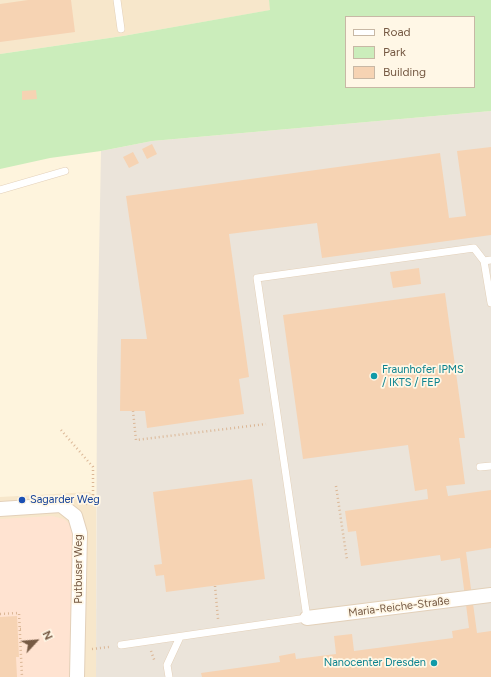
<!DOCTYPE html>
<meta charset="utf-8">
<style>
body{margin:0}
#map{position:relative;width:491px;height:677px;overflow:hidden;background:#fef4dd;font-family:Figtree,sans-serif}
canvas{display:block}
.legend{position:absolute;left:345px;top:16px;width:130px;height:72px;box-sizing:border-box;background:#fff7e6;border:1px solid #c8b8a5;margin:0;padding:5px 7px;list-style:none;font-size:12px;color:#765a44}
.legend li{display:flex;align-items:center;gap:8px;height:20px}
.legend b{width:20px;border:1px solid #c8b8a5}
.north{position:absolute;left:16px;top:621px;width:40px;height:40px;-webkit-text-stroke:3px #fff7e6;paint-order:stroke;rotate:64deg;font-size:11px;font-weight:700;line-height:16px;text-align:center;color:#765a44}
.north::after{content:'';display:block;margin:auto;width:14px;height:18px;background:#765a44;clip-path:polygon(50% 0,100% 100%,50% 72%,0 100%)}
</style>
<div id="map">
<canvas width="491" height="677"></canvas>
<ul class="legend">
<li><b style="height:5px;background:#fff"></b>Road</li>
<li><b style="height:11px;background:#cbedbb"></b>Park</li>
<li><b style="height:11px;background:#f6d3b3"></b>Building</li>
</ul>
<div class="north">N</div>
</div>
<script>
const g = document.querySelector('canvas').getContext('2d');
g.lineJoin = 'round';
function paint(path, color) {
  g.fillStyle = color;
  g.fill(path, 'evenodd');
}
function poly(rows) {
  const path = new Path2D();
  for (const r of rows) {
    path.moveTo(r[0], r[1]);
    for (let i = 2; i < r.length; i += 2) path.lineTo(r[i], r[i + 1]);
  }
  return path;
}
function trace(path, color, width, dash) {
  g.strokeStyle = color;
  g.lineWidth = width;
  g.lineCap = dash ? 'butt' : 'round';
  g.setLineDash(dash || []);
  g.stroke(path);
}
function drawText(font, color, halo, rows, align = 'center') {
  g.font = font + ' Figtree,sans-serif';
  g.lineWidth = 3.5;
  g.setLineDash([]);
  g.textBaseline = 'middle';
  g.strokeStyle = halo;
  g.fillStyle = color;
  for (const [text, x, y, turn = 0] of rows) {
    g.save();
    g.translate(x, y);
    g.rotate((+turn || 0) * Math.PI / 180);
    g.textAlign = isNaN(turn) ? turn : align;
    if (halo) g.strokeText(text, 0, 0);
    g.fillText(text, 0, 0);
    g.restore();
  }
}
const residential = poly([
 [0,0,269,0,271,10,123,36,0,54],
 [90,492,96,499,96,677,0,677,0,497]
]);
const commercial = poly([
 [52,516,64,519,70,524,74,531,72,677,0,677,0,519]
]);
const industrial = poly([
 [491,111,491,677,96,677,97,365,101,151,152,141]
]);
const green = poly([
 [269,0,491,0,491,111,152,141,101,151,50,158,0,169,0,54,123,36,270,10],
 [346,17,474,17,474,87,346,87]
]);
const building = poly([
 [28,0,71,0,75,32,0,42,0,4],
 [36,90,37,99,22,100,22,91],
 [152,144,157,154,147,159,142,149],
 [491,147,491,235,322,258,317,223,229,234,249,377,239,379,244,414,147,428,145,411,120,411,121,339,147,339,126,196,440,153,449,218,466,216,457,151],
 [133,152,139,163,129,168,123,157],
 [419,268,421,284,393,288,390,272],
 [445,293,465,438,459,438,465,484,446,486,448,496,491,490,491,548,466,552,477,633,491,631,491,677,202,677,201,673,280,662,279,656,295,653,296,659,336,654,334,636,352,634,354,651,453,638,452,631,469,628,460,558,441,561,440,555,361,566,356,531,348,532,345,511,428,499,427,489,415,491,408,445,303,459,283,315],
 [252,479,265,579,166,592,164,575,156,576,154,565,162,564,153,492],
 [17,616,19,657,16,657,17,677,0,677,0,617]
]);
const path = poly([
 [133,411,136,440,266,424],
 [61,430,93,467,93,495,85,505],
 [336,486,347,560],
 [215,586,218,619],
 [0,614,19,613,22,677],
 [20,629,24,629],
 [92,649,109,647],
 [151,651,155,662]
]);
const service = poly([
 [117,0,121,29],
 [0,190,65,171],
 [484,261,491,303],
 [480,467,491,466],
 [121,645,307,618,257,278,474,248,484,261,491,260],
 [169,677,167,665,180,637]
]);
const minor = poly([
 [0,509,61,505,75,516,80,533,77,677],
 [307,618,491,595]
]);
const markers = [
 [374,376,4,"#0f9aa8"],
 [22,500,4,"#1a4fb4"],
 [434,663,4,"#0f9aa8"]
];
const cultureNames = [
 ["Fraunhofer IPMS",382,370],
 ["/ IKTS / FEP",382,383],
 ["Nanocenter Dresden",426,663,"right"]
];
const transitNames = [
 ["Sagarder Weg",30,500]
];
const streetNames = [
 ["Putbuser Weg",79,569,-90],
 ["Maria-Reiche-Straße",399,607,-7]
];
paint(residential, '#f7e7cb');
paint(commercial, '#ffe3d1');
paint(industrial, '#ebe4da');
paint(green, '#cbedbb');
paint(building, '#f6d3b3');
trace(service, '#e3d0b9', 8);
trace(minor, '#e3d0b9', 16);
trace(path, '#dbb796', 2.5, [1, 3]);
trace(service, '#fff', 7);
trace(minor, '#fff', 14);
for (const [x, y, r, color] of markers) {
  const dot = new Path2D();
  dot.arc(x, y, r, 0, 2 * Math.PI);
  g.fillStyle = color;
  g.fill(dot);
  trace(dot, '#fff7e6', 1.5);
}
drawText('11px', '#0d838f', '#fff7e6', cultureNames, 'left');
drawText('11px', '#164399', '#fff7e6', transitNames, 'left');
drawText('11px', '#765a44', '#fff7e6', streetNames);
</script>
